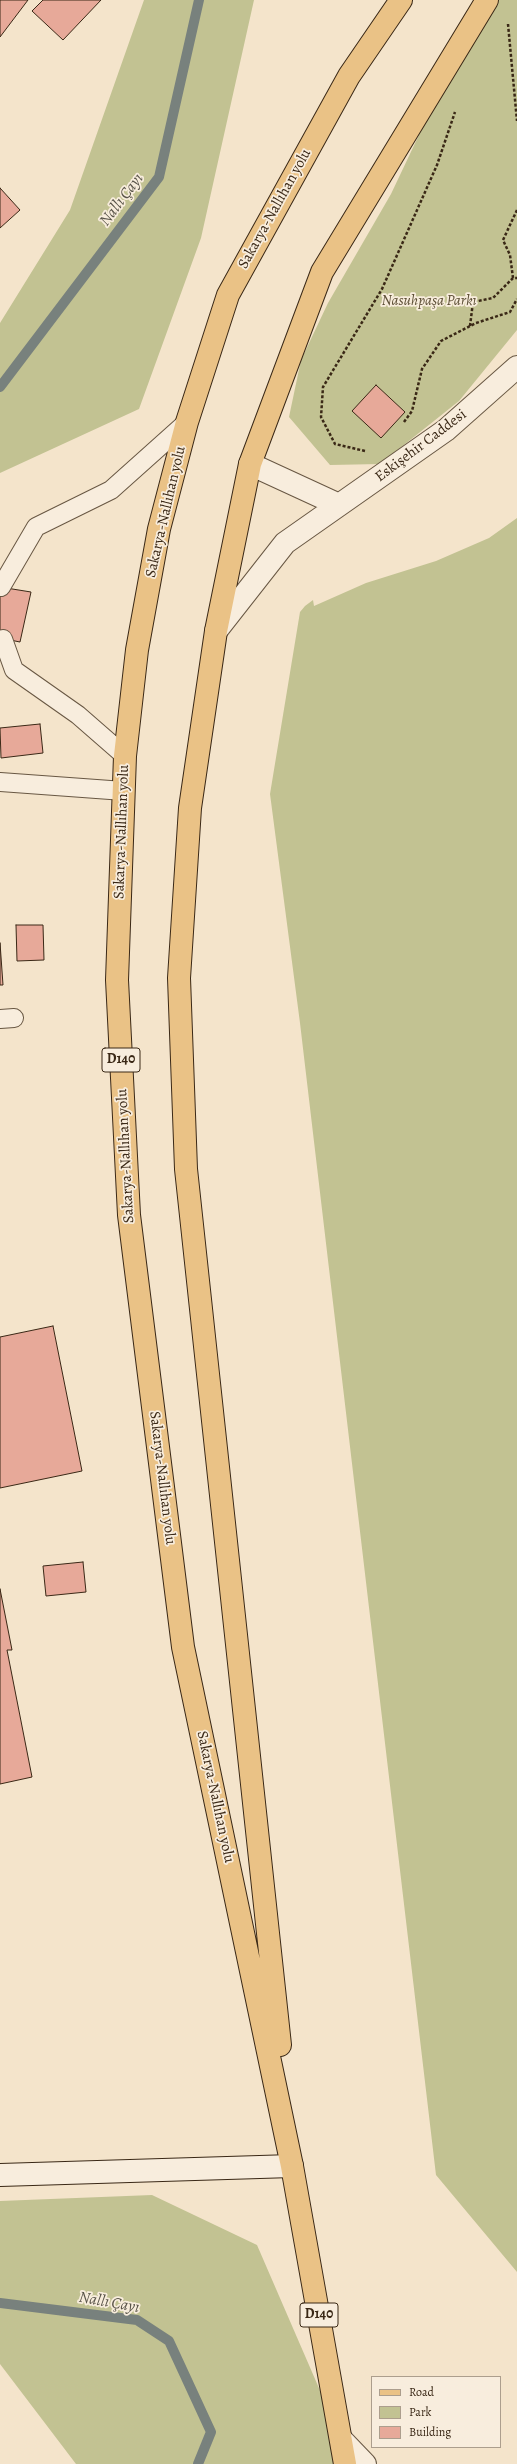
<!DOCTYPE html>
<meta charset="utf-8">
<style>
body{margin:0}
#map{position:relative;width:517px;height:2464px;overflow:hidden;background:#f4e4cb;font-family:Alegreya,serif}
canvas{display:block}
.legend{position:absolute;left:371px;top:2376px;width:130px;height:72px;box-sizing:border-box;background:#f8eddd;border:1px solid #ac9e8d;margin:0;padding:5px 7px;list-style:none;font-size:12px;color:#3a2816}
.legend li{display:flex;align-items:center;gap:8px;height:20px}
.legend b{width:20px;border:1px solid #ac9e8d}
</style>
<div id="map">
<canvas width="517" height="2464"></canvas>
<ul class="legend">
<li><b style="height:5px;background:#eac286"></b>Road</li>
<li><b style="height:11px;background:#c2c292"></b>Park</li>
<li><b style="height:11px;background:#e7a999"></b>Building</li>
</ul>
</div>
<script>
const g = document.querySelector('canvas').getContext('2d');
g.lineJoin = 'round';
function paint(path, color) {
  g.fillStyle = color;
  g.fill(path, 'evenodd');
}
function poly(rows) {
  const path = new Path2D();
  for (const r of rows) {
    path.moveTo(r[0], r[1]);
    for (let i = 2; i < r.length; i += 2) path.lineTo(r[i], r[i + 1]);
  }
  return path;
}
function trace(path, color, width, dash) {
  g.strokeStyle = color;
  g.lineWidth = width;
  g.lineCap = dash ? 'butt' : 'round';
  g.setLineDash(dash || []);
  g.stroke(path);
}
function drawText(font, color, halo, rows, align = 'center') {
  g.font = font + ' Alegreya,serif';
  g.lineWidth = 3.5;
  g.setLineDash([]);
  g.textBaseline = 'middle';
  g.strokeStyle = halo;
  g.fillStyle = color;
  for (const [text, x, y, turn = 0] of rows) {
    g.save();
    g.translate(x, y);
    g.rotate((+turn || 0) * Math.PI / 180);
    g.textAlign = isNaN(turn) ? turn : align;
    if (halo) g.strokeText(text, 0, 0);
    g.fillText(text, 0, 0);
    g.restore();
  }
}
const green = poly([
 [144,0,254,0,201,238,139,409,0,473,0,323,70,210],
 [495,0,517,0,517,330,459,401,380,464,330,465,289,417,301,360,328,303,391,194,445,80],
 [517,518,517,2272,436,2175,300,1023,270,794,300,612,305,606,313,600,314,606,366,583,436,561,489,538],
 [152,2195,257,2245,341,2439,345,2464,76,2464,0,2364,0,2201]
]);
const stream = poly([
 [0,387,159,177,199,0],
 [0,2303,137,2320,169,2341,211,2432,198,2464]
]);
const building = poly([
 [0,0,28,0,0,37,0,0],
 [43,0,101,0,63,40,32,11,43,0],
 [0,188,20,210,0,228,0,188],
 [376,385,405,412,381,438,352,411,376,385],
 [0,587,31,592,20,642,0,638,0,587],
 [40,724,43,753,1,758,0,728,40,724],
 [16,925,43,925,44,960,17,961,16,925],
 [0,943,3,985,0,985,0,943],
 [53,1326,82,1471,0,1488,0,1337,53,1326],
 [83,1562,86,1592,46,1596,43,1566,83,1562],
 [0,1589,12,1650,7,1650,32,1777,0,1784,0,1589]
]);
const path = poly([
 [508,24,517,121],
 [517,210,503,240,510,255,513,278,517,278],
 [470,326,473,302,493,298,513,278],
 [404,422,412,411,422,369,441,341,476,323,510,312,517,299],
 [365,451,335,444,321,417,323,387,382,289,437,165,455,112]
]);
const service = poly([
 [1,587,36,527,111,490,187,422],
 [3,639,14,670,78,715,125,756],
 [0,782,124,791],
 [0,1019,14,1018]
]);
const minor = poly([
 [250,464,339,505],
 [216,631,285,543,446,430,517,367],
 [341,2439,365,2464]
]);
const secondary = poly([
 [0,2175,292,2166]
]);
const primary = poly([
 [280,2045,186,1169,179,978,190,808,216,631,250,464,322,272,487,0],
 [345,2464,292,2166,183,1647,129,1215,117,980,125,756,137,650,159,529,187,422,228,295,349,76,401,0]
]);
const shields = [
 [121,1060,38],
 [319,2315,38]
];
const shieldNames = [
 ["D140",121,1060],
 ["D140",319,2315]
];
const streetNames = [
 ["Sakarya-Nallıhan yolu",275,209,-61],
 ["Eskişehir Caddesi",421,446,-37],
 ["Sakarya-Nallıhan yolu",166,512,-77],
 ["Sakarya-Nallıhan yolu",122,832,-88],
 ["Sakarya-Nallıhan yolu",126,1156,-93],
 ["Sakarya-Nallıhan yolu",162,1478,83],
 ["Sakarya-Nallıhan yolu",215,1797,78]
];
const parkNames = [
 ["Nasuhpaşa Parkı",429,301]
];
const waterNames = [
 ["Nallı Çayı",122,200,-53],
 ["Nallı Çayı",109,2303,10]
];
paint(green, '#c2c292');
trace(stream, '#78817d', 10);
paint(building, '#e7a999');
trace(building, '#3a2816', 1);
trace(service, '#685743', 20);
trace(minor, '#685743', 24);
trace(secondary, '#3a2816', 24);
trace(primary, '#3a2816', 24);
trace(path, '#3a2816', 2.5, [3, 2]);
trace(service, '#f8eddd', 18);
trace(minor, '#f8eddd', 22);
trace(secondary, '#f8eddd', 22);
trace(primary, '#eac286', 22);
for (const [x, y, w] of shields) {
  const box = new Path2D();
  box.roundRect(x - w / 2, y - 12, w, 24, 3);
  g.fillStyle = '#f8eddd';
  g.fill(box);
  trace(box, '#3a2816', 1);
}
drawText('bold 14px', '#3a2816', null, shieldNames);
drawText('15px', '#3a2816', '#f8eddd', streetNames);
drawText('italic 15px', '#5c4e35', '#f8eddd', parkNames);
drawText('italic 16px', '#595449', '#f8eddd', waterNames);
</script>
